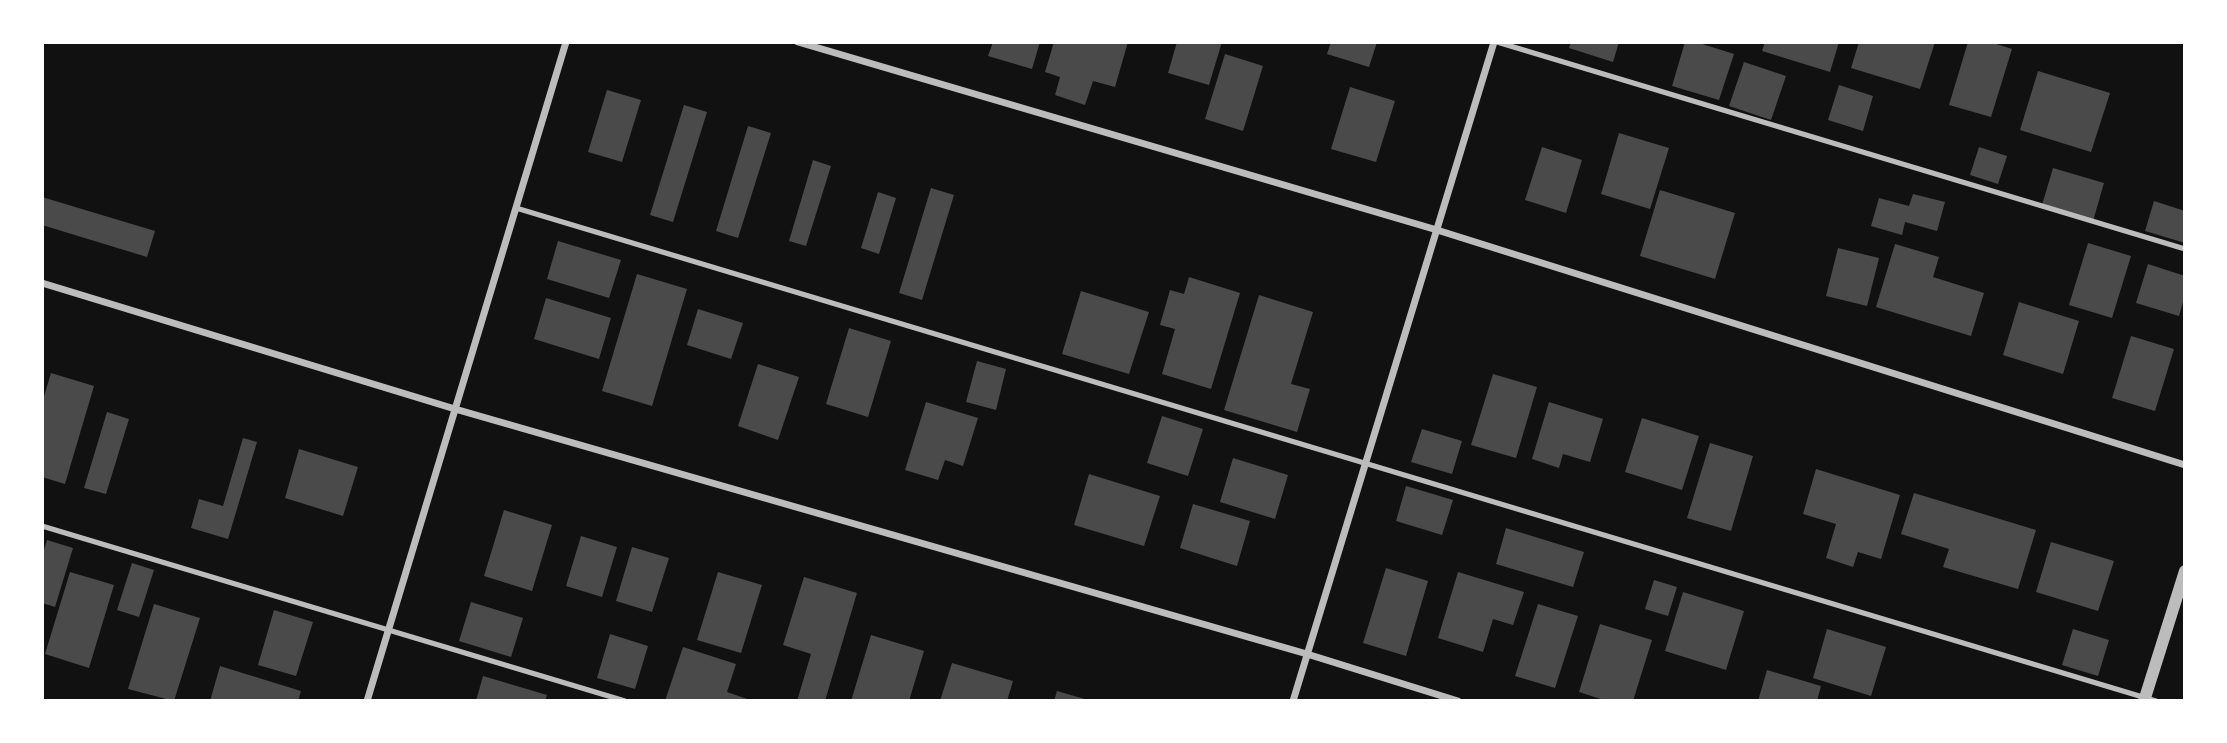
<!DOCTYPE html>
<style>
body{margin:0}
#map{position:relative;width:2227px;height:743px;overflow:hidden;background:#111;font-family:"Source Sans 3",sans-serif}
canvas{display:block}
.frame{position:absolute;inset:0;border:44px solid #fff;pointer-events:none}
</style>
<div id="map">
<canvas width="2227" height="743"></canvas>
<div class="frame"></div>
</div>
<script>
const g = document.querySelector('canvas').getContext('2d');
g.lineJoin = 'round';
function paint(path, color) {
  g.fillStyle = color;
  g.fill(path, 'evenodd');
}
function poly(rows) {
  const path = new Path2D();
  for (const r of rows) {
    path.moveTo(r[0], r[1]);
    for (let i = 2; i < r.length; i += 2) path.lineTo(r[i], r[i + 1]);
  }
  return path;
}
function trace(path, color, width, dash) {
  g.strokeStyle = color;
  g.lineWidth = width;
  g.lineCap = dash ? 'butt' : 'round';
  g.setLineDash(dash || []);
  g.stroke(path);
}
const building = poly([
 [993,42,1040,42,1032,69,988,56],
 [1054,42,1128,42,1115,87,1093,81,1085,105,1055,95,1060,77,1045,72],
 [1177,42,1222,42,1209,85,1168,73],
 [1331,42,1377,42,1369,67,1327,54],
 [1571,42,1619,42,1613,62,1569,48],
 [1685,42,1696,42,1734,54,1719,100,1672,86],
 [1765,42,1839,42,1830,72,1762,51],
 [1859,42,1935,42,1920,89,1851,68],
 [1968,42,1990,42,2012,49,1991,117,1949,105],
 [1225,54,1263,66,1243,131,1205,119],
 [1744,62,1786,76,1771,120,1729,106],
 [2038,71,2110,93,2091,152,2020,130],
 [1839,85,1873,96,1863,131,1828,120],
 [1350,87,1395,101,1376,162,1331,149],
 [607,90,641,100,622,162,588,152],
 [684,105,707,112,673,222,650,215],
 [748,126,771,133,738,238,716,231],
 [1619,133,1669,148,1650,209,1601,194],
 [1542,147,1582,160,1566,213,1525,200],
 [1979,147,2007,156,1998,184,1970,175],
 [813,160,831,166,806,246,789,241],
 [2053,168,2104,183,2093,221,2042,205],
 [931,188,954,195,922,300,899,293],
 [1660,190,1735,213,1715,279,1640,256],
 [878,192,896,198,879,254,861,248],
 [1913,194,1945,202,1937,231,1905,222,1902,235,1871,226,1879,198,1909,206],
 [42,197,155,231,147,257,42,225],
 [2154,201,2185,211,2185,243,2145,231],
 [558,241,621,260,609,298,547,279],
 [2088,243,2131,256,2112,318,2069,305],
 [1895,244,1939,257,1933,277,1984,293,1971,336,1876,307],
 [1838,248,1879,258,1867,306,1826,296],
 [2148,264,2185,276,2185,295,2179,316,2136,303],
 [637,274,687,289,652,406,602,391],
 [1189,277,1240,293,1211,389,1162,374,1175,329,1160,325,1170,290,1184,294],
 [1081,291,1149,312,1129,374,1062,354],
 [1259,295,1313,312,1291,384,1310,389,1297,432,1224,410],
 [546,298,611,318,599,359,534,339],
 [2019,302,2079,321,2063,374,2003,355],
 [698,309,743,323,731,359,687,345],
 [849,328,891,341,868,417,826,404],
 [2131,336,2174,349,2155,411,2112,398],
 [977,361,1006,369,996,410,966,402],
 [758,364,799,377,778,440,738,426],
 [51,373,94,386,65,484,42,477,42,403],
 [1493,374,1537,387,1516,458,1471,445],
 [926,402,978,418,963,466,945,460,938,480,905,470],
 [1549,402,1603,419,1590,462,1563,454,1559,468,1532,459],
 [107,412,129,419,106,494,84,488],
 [1162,416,1203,429,1188,476,1147,463],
 [1642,418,1699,436,1682,490,1625,472],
 [1422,429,1462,441,1452,474,1411,462],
 [243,438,257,442,228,539,191,528,199,499,223,506],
 [1710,443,1753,456,1731,531,1687,518],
 [299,449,358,467,343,516,285,498],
 [1233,458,1288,475,1275,519,1220,502],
 [1816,469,1900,495,1881,559,1858,552,1853,567,1826,558,1836,524,1803,514],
 [1089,474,1160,496,1144,546,1074,525],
 [1406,486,1453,500,1442,535,1396,521],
 [1914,493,2036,530,2018,589,1943,567,1949,549,1901,534],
 [1193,504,1250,521,1237,566,1180,548],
 [504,510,552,525,532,591,484,576],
 [1506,528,1584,552,1573,587,1496,564],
 [581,536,617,547,602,597,566,586],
 [47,540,73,548,55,607,42,603,42,556],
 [2051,542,2114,561,2098,611,2036,592],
 [632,547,669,558,652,612,616,601],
 [132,563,154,570,139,617,117,610],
 [1386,568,1428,581,1406,656,1363,643],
 [70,572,114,585,89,668,45,654],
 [718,572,762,585,741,653,697,640],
 [1458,572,1524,592,1513,625,1493,619,1483,652,1438,638],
 [804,577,857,593,825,701,797,701,811,654,783,645],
 [1654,580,1677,587,1668,616,1645,609],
 [1683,592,1744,611,1726,670,1665,651],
 [471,602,523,618,511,657,459,641],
 [154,604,200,618,174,701,128,689],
 [1538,604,1578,616,1555,688,1515,676],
 [274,610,313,622,296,676,258,665],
 [1600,624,1652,640,1633,701,1607,701,1579,692],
 [1827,629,1886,647,1871,696,1813,678],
 [2073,629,2109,640,2098,676,2062,665],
 [610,634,648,646,635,689,597,678],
 [871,635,924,651,909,701,851,701],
 [683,647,736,664,727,692,753,701,665,701],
 [952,663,1013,681,1007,701,940,701],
 [220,666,301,691,298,701,210,701],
 [1767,670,1821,686,1817,701,1758,701],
 [483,676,547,695,545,701,476,701],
 [1057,691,1088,700,1088,701,1054,701]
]);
const service = poly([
 [1497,42,2185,249],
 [516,208,2156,701],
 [42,526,625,701]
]);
const minor = poly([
 [798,42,1437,230,2185,465],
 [42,283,455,409,1307,654,1458,701],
 [367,701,566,42],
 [1293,701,1494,42]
]);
const tertiary = poly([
 [2144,701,2185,571]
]);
paint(building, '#4a4a4a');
trace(service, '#bcbcbc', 5);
trace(minor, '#bcbcbc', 7);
trace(tertiary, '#bcbcbc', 12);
</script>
